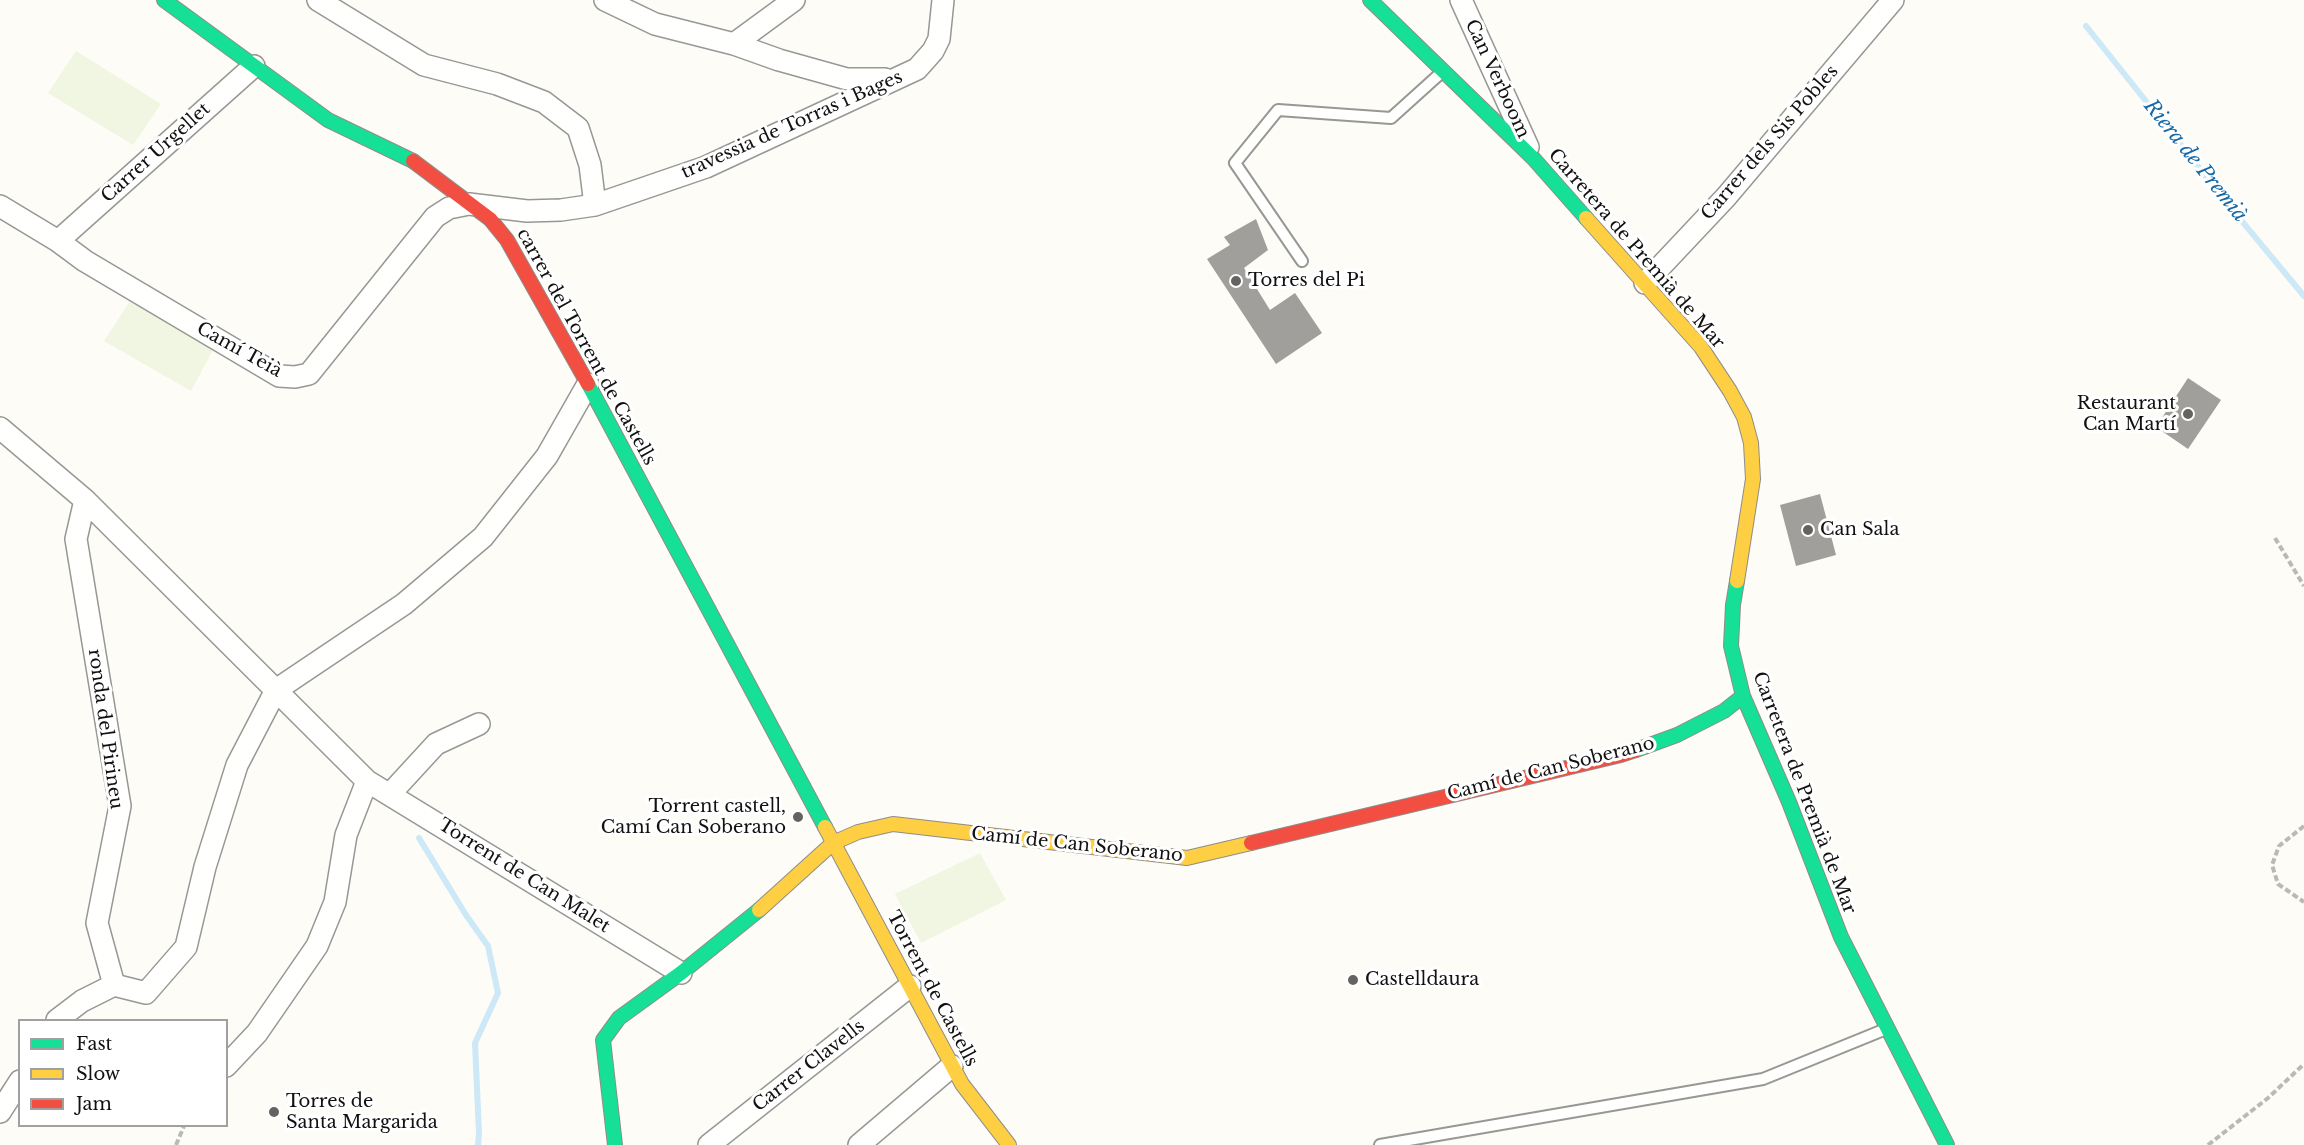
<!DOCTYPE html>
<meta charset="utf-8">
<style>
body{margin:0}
#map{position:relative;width:2304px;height:1145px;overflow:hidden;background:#fdfcf7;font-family:"Libre Baskerville",serif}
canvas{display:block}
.legend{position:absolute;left:18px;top:1019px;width:210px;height:108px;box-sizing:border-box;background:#fff;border:2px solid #a0a0a0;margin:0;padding:8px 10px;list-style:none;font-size:18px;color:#111}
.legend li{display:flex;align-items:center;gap:12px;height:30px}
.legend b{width:30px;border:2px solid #a0a0a0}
</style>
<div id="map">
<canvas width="2304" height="1145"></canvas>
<ul class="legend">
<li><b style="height:8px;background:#16e098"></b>Fast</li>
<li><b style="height:8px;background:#ffcf43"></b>Slow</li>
<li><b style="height:8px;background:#f24e42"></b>Jam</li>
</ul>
</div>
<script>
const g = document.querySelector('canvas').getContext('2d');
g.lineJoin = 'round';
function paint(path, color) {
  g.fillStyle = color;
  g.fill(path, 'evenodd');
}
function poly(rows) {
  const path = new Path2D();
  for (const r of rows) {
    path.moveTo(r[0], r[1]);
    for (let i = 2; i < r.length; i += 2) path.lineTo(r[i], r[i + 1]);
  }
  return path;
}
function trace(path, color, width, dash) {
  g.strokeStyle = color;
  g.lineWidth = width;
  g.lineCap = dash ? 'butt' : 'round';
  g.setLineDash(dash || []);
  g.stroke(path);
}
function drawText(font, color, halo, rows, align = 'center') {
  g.font = font + ' "Libre Baskerville",serif';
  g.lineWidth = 6;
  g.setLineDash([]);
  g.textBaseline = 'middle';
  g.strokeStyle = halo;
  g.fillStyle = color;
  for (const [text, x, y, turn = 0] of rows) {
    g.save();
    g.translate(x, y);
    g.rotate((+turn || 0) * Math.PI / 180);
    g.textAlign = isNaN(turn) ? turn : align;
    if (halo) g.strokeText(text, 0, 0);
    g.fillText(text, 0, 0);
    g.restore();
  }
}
const pitch = poly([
 [76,51,161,104,133,145,48,93],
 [130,301,213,350,191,391,104,341],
 [980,853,1006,900,921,943,895,894]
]);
const stream = poly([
 [2086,26,2236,214,2304,296],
 [419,838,466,915,488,946,498,993,475,1043,479,1133,478,1145]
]);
const building = poly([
 [1256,219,1268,250,1244,268,1270,310,1295,293,1322,333,1276,364,1207,259,1230,245,1224,237],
 [2188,378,2221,400,2188,449,2156,427],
 [1820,494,1836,555,1796,566,1780,505]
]);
const path = poly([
 [2275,538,2304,586],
 [2304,826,2279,846,2272,865,2278,884,2304,902],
 [176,1145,184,1126],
 [2208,1145,2268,1098,2304,1064]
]);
const lane = poly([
 [1302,261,1235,163,1278,110,1391,118,1442,72],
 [1380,1145,1763,1079,1886,1029]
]);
const street = poly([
 [318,0,424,65,497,84,544,102,578,128,590,165,595,205],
 [605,0,655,24,734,44,779,60,847,79,885,79],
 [1461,0,1528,147],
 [734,44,794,0],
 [0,206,58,241,85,261,279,376,295,377,309,374,435,217,449,208,469,204,527,211,561,210,595,205,706,167,917,69,933,51,939,39,943,0],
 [58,241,254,66],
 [1645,283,1726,197,1893,0],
 [0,428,85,500,367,781,681,973],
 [85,500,76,539,120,806,97,923,114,985,146,993,186,947,205,867,237,765,276,690,404,604,483,537,547,456,588,384],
 [390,794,436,744,479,724],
 [57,1020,82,1001,114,985],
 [226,1066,257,1033,317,946,335,902,346,835,367,781],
 [0,1112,20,1081],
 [709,1145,910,986],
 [859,1145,952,1066]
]);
const fast = poly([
 [164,0,328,120,413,161],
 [1370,0,1533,158,1586,218],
 [588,384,825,827],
 [1737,581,1733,605,1731,646,1743,696,1789,802,1841,937,1947,1145],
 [1636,750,1677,735,1724,711,1743,696],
 [615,1145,603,1040,619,1018,681,973,759,910]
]);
const slow = poly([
 [1586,218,1701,347,1730,391,1744,417,1751,443,1753,479,1737,581],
 [825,827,962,1084,1009,1145],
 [759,910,833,843,858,832,893,824,1187,858,1251,843]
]);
const jam = poly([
 [413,161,490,219,507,240,588,384],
 [1251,843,1621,755,1636,750]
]);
const markers = [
 [1236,281,6,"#646362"],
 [2188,414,6,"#646362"],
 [1808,530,6,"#646362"],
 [798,817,6,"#646362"],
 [1353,980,6,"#646362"],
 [274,1112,6,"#646362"]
];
const streetNames = [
 ["Can Verboom",1497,79,65],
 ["travessia de Torras i Bages",792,125,-24],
 ["Carrer dels Sis Pobles",1770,143,-49],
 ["Carrer Urgellet",156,153,-42],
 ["Carretera de Premià de Mar",1636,249,49],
 ["carrer del Torrent de Castells",586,347,61],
 ["Camí Teià",239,350,29],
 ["ronda del Pirineu",105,729,82],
 ["Camí de Can Soberano",1551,769,-14],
 ["Carretera de Premià de Mar",1804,793,69],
 ["Camí de Can Soberano",1077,845,6],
 ["Torrent de Can Malet",524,876,32],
 ["Torrent de Castells",932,989,62],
 ["Carrer Clavells",809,1066,-38]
];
const poiNames = [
 ["Torres del Pi",1248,281],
 ["Restaurant",2176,404,"right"],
 ["Can Martí",2176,425,"right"],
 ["Can Sala",1820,530],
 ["Torrent castell,",786,807,"right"],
 ["Camí Can Soberano",786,828,"right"],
 ["Castelldaura",1365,980],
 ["Torres de",286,1102],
 ["Santa Margarida",286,1123]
];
const waterNames = [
 ["Riera de Premià",2195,161,51]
];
paint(pitch, '#f0f6e1');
trace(stream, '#cde8f7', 6);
paint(building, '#a19f9c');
trace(lane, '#979795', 14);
trace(street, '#979795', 24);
trace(fast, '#8e8d8b', 16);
trace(slow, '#8e8d8b', 16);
trace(jam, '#8e8d8b', 16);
trace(path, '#b9b9b8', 4, [6, 3]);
trace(lane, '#fffffe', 10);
trace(street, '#fffffe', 21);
trace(fast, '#16e098', 14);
trace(slow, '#ffcf43', 14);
trace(jam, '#f24e42', 14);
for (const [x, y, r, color] of markers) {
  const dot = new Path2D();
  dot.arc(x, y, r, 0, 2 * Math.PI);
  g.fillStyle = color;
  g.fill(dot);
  trace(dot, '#fff', 2);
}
drawText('18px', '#111', '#fff', streetNames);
drawText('18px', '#111', '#fff', poiNames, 'left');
drawText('italic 20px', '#1768a6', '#fff', waterNames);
</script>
